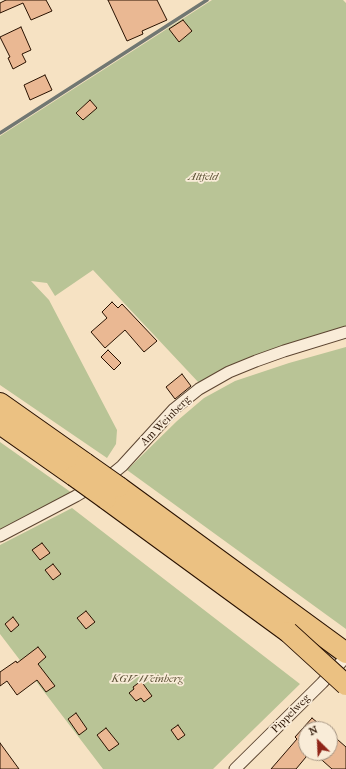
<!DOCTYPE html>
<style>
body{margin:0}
#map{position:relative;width:346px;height:769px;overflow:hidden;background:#f6e2c3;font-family:"IM FELL French Canon",serif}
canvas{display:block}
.north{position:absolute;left:298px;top:721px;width:40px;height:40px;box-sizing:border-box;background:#f9ecd8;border:1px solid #a59482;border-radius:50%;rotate:336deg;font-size:11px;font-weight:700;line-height:16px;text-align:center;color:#281100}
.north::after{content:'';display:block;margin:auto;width:14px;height:18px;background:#8f2418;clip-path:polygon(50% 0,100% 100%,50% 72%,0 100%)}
</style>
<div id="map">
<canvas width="346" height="769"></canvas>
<div class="north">N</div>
</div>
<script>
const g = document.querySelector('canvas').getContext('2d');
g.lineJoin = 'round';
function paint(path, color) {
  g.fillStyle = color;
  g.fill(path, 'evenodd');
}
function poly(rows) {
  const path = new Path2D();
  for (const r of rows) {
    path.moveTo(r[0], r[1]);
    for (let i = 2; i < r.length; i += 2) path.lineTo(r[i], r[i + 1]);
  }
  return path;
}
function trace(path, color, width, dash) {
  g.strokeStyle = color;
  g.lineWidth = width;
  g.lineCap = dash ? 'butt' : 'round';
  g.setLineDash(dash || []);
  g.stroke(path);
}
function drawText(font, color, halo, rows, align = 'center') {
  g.font = font + ' "IM FELL French Canon",serif';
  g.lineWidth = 3.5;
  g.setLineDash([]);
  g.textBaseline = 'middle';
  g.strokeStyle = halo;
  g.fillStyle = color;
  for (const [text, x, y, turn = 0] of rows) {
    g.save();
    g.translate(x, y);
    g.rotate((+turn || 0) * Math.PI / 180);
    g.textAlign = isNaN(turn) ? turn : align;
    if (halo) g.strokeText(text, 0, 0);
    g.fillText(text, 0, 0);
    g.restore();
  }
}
const green = poly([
 [212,0,343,0,346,3,346,328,200,384,93,270,55,296,47,283,31,281,49,300,117,430,116,444,107,458,0,385,0,136],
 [346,347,346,629,127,470,177,421,204,398,235,381,289,363],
 [0,442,72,493,0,532],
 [72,508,300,684,213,769,103,769,0,634,0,545]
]);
const stream = poly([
 [0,133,207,0]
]);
const building = poly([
 [6,0,46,0,52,11,31,20,23,3,0,13,0,3,6,0],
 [108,0,157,0,167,20,142,31,143,34,127,41,108,0],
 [183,20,192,31,179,42,169,29,183,20],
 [21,27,31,50,22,54,26,62,13,69,8,58,10,57,0,37,21,27],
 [45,75,52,90,30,100,24,85,45,75],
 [90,100,97,108,83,120,76,113,90,100],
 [112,302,118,308,122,304,157,341,144,352,125,330,105,348,91,332,107,318,102,312,112,302],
 [108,350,121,363,114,370,101,357,108,350],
 [182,374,191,386,175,399,166,387,182,374],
 [42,543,50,553,40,560,32,550,42,543],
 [53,564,61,574,53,580,45,570,53,564],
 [86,611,95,622,86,629,77,618,86,611],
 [13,617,19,625,11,632,5,624,13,617],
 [38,647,46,657,38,664,55,686,46,692,37,680,17,695,7,681,0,686,0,672,16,661,17,663,38,647],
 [141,681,152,696,144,702,141,698,136,701,129,693,134,689,133,687,141,681],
 [76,713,87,729,79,735,68,719,76,713],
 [312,718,325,729,306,729,306,757,296,769,271,769,297,739,295,737,312,718],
 [178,725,185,735,178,740,171,730,178,725],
 [106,728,119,744,109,751,97,735,106,728],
 [330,733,346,747,346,769,332,769,314,753,330,753,330,733],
 [0,743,19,769,0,769,0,743]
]);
const street = poly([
 [0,536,76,496,111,475,122,466,174,409,199,389,229,372,256,361,284,351,346,332],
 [235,769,322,683,346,657]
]);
const highway = poly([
 [0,403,85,463],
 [0,424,74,476],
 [119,487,346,653],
 [106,499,288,632]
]);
const highwayBridge = poly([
 [85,463,119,487],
 [74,476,106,499],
 [288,632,346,685]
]);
const parkNames = [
 ["Altfeld",203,177],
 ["KGV Weinberg",147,679]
];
const streetNames = [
 ["Am Weinberg",166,421,-45],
 ["Pippelweg",291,714,-45]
];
paint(green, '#b9c496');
trace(stream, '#717772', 3.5);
paint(building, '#eab893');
trace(building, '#281100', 1);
trace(street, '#5c4531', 13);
trace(highway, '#281100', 22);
trace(street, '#f9ecd8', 11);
trace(highway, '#ebc182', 20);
trace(highwayBridge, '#281100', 22, []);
trace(highwayBridge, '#ebc182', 20);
drawText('italic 11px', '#5b5034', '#f9ecd8', parkNames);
drawText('11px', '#281100', '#f9ecd8', streetNames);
</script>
